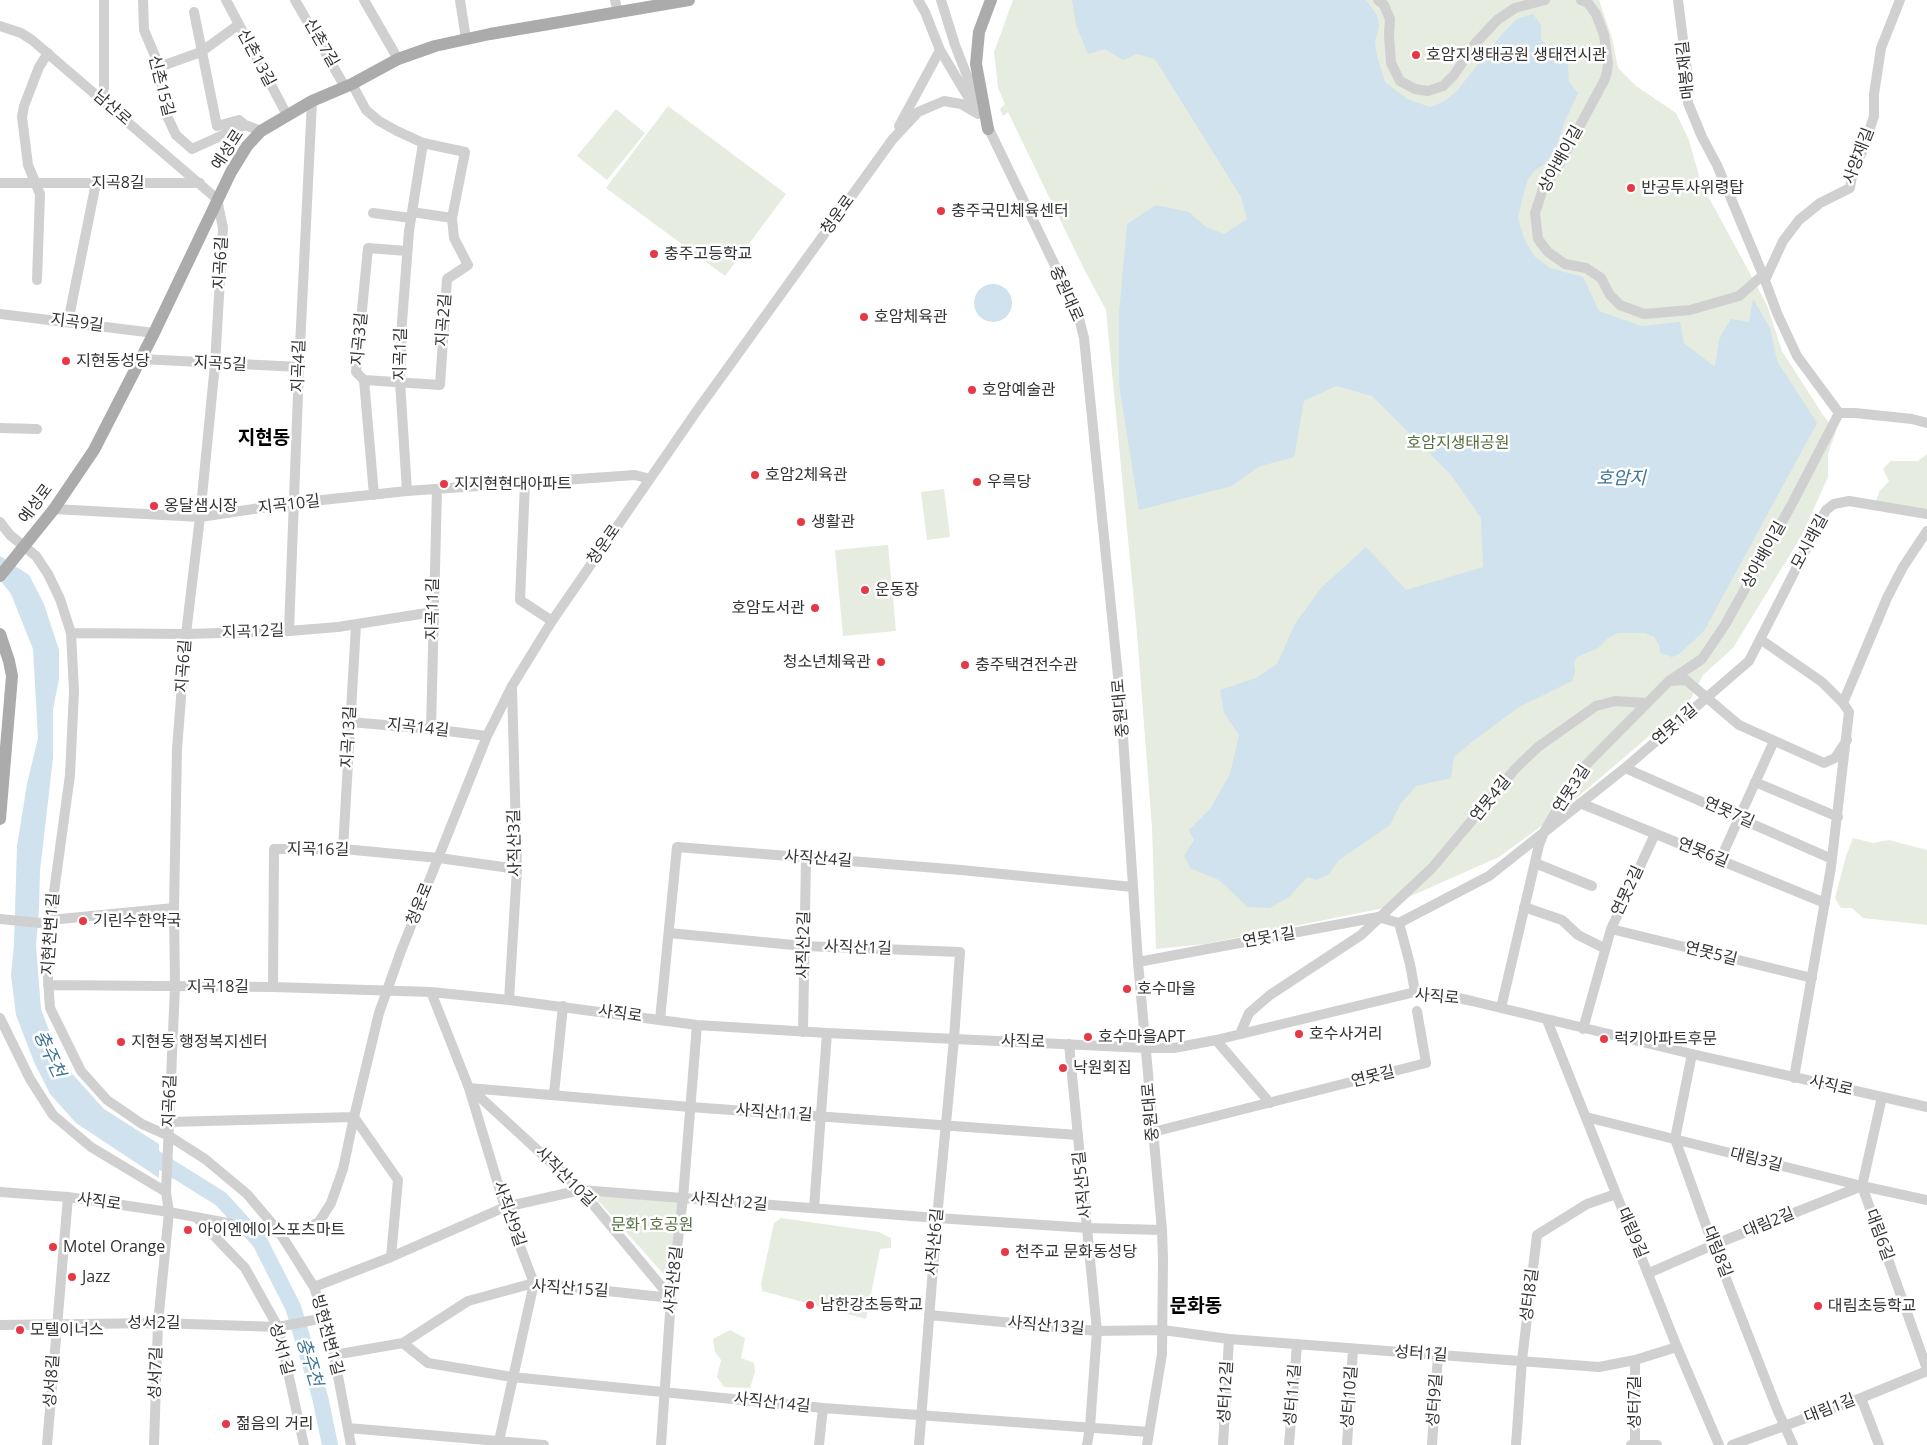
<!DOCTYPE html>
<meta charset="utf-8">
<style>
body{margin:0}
canvas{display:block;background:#fff}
</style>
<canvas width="1927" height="1445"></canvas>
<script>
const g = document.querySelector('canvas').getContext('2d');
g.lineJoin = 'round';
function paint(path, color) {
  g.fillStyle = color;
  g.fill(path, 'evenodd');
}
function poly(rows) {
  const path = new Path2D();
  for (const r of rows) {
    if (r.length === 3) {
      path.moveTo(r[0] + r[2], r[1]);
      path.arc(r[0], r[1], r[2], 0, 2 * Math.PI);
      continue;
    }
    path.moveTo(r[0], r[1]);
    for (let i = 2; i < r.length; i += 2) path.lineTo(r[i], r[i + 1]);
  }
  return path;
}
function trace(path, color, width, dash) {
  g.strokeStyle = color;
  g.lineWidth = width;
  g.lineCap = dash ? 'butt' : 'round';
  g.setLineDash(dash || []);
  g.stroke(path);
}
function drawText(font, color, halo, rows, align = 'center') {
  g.font = font + ' "Open Sans","Noto Sans KR",sans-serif';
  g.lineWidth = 5;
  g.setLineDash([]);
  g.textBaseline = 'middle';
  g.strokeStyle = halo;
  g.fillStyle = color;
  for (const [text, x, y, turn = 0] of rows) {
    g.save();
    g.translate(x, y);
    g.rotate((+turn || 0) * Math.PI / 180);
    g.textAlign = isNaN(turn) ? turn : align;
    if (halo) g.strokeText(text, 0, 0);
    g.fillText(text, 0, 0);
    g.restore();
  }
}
const green = poly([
 [1013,0,1599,0,1612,38,1618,68,1636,86,1676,113,1689,140,1701,183,1767,305,1782,351,1823,415,1836,431,1828,454,1828,477,1802,535,1733,648,1703,675,1689,702,1559,813,1499,857,1384,908,1205,944,1156,949,1152,828,1137,633,1106,310,1082,265,1008,112,1003,116,1000,109,1005,104,998,88,994,52],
 [668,106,786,194,725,276,606,188],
 [616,109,645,133,607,180,577,156],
 [1927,454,1927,510,1876,502,1879,492,1889,481,1883,469,1891,461,1918,461],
 [944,489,950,537,927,540,921,492],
 [888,545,896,631,843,636,835,550],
 [1853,838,1873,843,1889,840,1927,850,1927,925,1863,918,1852,908,1841,908,1835,898,1846,856],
 [594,1196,679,1202,668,1279],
 [781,1218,879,1232,891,1238,891,1248,880,1249,866,1319,762,1291,761,1284,774,1223],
 [730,1330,745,1338,741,1358,754,1363,755,1372,750,1388,724,1387,717,1377,721,1360,715,1352,713,1339]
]);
const water = poly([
 [1072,0,1366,0,1377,15,1379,27,1375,42,1377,56,1385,82,1407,99,1430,107,1443,102,1456,92,1503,33,1517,19,1533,14,1541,25,1541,40,1549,46,1558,47,1568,65,1569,82,1578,93,1565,121,1557,145,1546,163,1535,170,1528,179,1523,196,1518,218,1524,238,1534,256,1550,268,1583,277,1599,311,1641,326,1680,322,1684,343,1715,367,1719,339,1731,319,1749,322,1753,299,1770,328,1777,361,1817,423,1704,631,1679,654,1672,657,1660,653,1659,645,1654,637,1645,633,1618,633,1607,639,1598,648,1577,657,1574,663,1575,672,1572,681,1519,707,1473,741,1454,757,1451,778,1416,786,1401,803,1390,825,1339,860,1328,875,1316,880,1307,877,1289,897,1270,908,1248,907,1219,880,1190,868,1184,856,1194,840,1189,830,1210,809,1230,774,1239,735,1224,713,1220,690,1256,678,1277,664,1295,624,1321,588,1366,547,1406,590,1483,567,1481,518,1451,475,1372,396,1336,386,1304,401,1294,457,1258,467,1232,486,1139,510,1119,385,1119,314,1127,224,1156,205,1189,212,1206,227,1224,234,1247,219,1241,197,1155,59,1137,54,1123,60,1105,49,1088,54,1076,25],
 [993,303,19],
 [0,556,29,575,44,604,59,650,59,679,53,709,53,758,40,871,39,909,36,946,41,1009,53,1041,66,1067,104,1109,159,1144,159,1178,76,1123,50,1094,34,1062,16,1015,11,976,14,944,17,846,27,784,38,738,33,649,11,594,0,580]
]);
const river = poly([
 [141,1149,221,1199,260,1242,293,1307,320,1397,330,1445]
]);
const minor = poly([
 [143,0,144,30,158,63,167,116,176,135,192,149,245,125,261,131],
 [226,0,287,115],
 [295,0,345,87],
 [364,0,398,59],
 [460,0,466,39],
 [615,0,618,13],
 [918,0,925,12,940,50,974,107],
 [941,0,955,45,980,109],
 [1378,0,1384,5,1390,19,1389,35,1391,63,1400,81,1415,89,1428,91,1443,86,1454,75,1474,45,1497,20,1515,8,1545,0],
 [1581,0,1588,3,1596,14,1604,35,1608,63,1607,72,1605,79,1555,172,1544,186,1535,213,1538,239,1548,252,1565,264,1586,268,1601,278,1610,295,1620,305,1644,314,1690,310,1739,296,1763,275,1777,313,1797,356,1839,413,1793,502,1725,625,1702,659,1669,681],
 [1678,0,1687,71,1688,103,1702,137,1717,165,1763,275],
 [194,12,217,126,239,120,245,125],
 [0,26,21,33,32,40,217,199,223,228,215,364,200,517,186,634,177,749,174,908,175,987,166,1192,169,1212,158,1323,154,1445],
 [159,67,201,52,238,25],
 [352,84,366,110,379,121,397,131,423,143,409,231,402,322,400,382,407,491],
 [100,98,104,88,104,0],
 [986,123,1077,311,1084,338,1121,706,1138,962,1162,1230,1163,1259,1162,1354,1147,1445],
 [899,126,940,50],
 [0,183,200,183],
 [412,212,452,218],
 [373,213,411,218],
 [37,280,40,194,28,165,22,117,24,106,39,67,48,53],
 [1765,280,1783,241,1799,220,1820,203,1850,188,1853,170,1863,150,1874,116,1874,94,1881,48,1900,0],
 [0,314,154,333],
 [68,322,96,183],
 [141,359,299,367],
 [364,380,440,385,447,279,468,265,454,238,452,218,465,152,423,143],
 [1839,413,1855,413,1912,419,1927,423],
 [0,428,37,429],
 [525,483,520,600,552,621],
 [374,495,364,380,356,372,368,248,407,251],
 [54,509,200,517,294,503,407,491,635,475,650,479],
 [0,522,10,535,36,556,48,574,60,599,71,633,74,691,70,775,47,943,47,964,50,1008,81,1071,107,1100,142,1124,169,1136,205,1159,247,1194,280,1233,314,1287,324,1318,334,1355,351,1445],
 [289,631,299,367,312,101],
 [71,633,186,634,289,631,338,627,433,612],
 [1760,639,1822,682,1843,703,1849,712,1831,867,1794,1078],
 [1843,703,1887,598,1903,567,1927,531],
 [350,722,431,729,487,736],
 [431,729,437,490],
 [1625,768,1832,859],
 [1755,782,1838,817],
 [1580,803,1825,903],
 [343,849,356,625],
 [1720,860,1774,741],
 [1535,863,1592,886],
 [1524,907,1562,920,1578,935,1604,948],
 [0,919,40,923,50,920,174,908],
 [1399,923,1410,964,1415,992],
 [1611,929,1812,978],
 [669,933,804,946,960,952,954,1039,937,1218,919,1445],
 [1138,962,1378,917,1399,923,1489,876,1625,768,1749,661,1826,510,1834,504,1849,501,1927,514],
 [48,985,273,987,431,992,509,1000,697,1025,827,1033,1146,1048,1174,1048,1216,1040,1415,992,1449,996,1472,1001,1692,1054,1927,1107],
 [273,987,274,849,343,849,439,858,517,869],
 [431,992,469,1088,505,1207,534,1283,499,1441],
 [509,1000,517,869,512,688],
 [1501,1008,1539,845,1544,832,1580,771,1669,681,1686,680,1739,725,1824,763,1835,758,1847,740],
 [0,1018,30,1079,53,1115,91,1147,166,1192],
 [660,1020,677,847,961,870,1133,887],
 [1547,1020,1677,1347,1719,1445],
 [1583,1029,1611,929,1655,834],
 [803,1032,806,858],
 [1240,1034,1249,1013,1270,995,1361,935,1432,868,1515,769,1538,747,1596,706,1615,701,1645,703],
 [1216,1040,1270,1103],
 [1069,1044,1097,1331,1090,1427,1087,1445],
 [1692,1054,1675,1139,1713,1245,1777,1409,1793,1445],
 [469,1088,690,1107,1078,1135],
 [470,1088,581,1190,671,1298],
 [554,1094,563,1006],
 [1882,1097,1862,1186,1927,1369],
 [1586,1117,1862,1186,1927,1200],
 [169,1122,354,1117,398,1180,391,1257],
 [1153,1132,1426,1063,1417,1011],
 [0,1192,68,1197,169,1212,280,1233,300,1231,319,1222,331,1203,343,1169,354,1117,379,1013,401,951,487,736,512,686,552,621,696,412,892,140,918,112,944,101,961,104,978,114],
 [814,1208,827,1033],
 [197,1218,245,1268,278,1327,304,1445],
 [1649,1273,1713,1245,1862,1186],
 [314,1287,391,1257,505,1207,581,1190,937,1218,1088,1228,1162,1230],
 [929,1315,1097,1331,1163,1330,1229,1339,1599,1367,1635,1360,1677,1347],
 [0,1325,158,1323,278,1327,324,1318],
 [403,1343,428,1363,512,1377,823,1408,1149,1432],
 [334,1355,403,1343,468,1301,534,1283,671,1298],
 [1861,1398,1879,1445],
 [348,1428,544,1445],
 [47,1445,68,1197],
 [661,1445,671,1298,683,1198,697,1025],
 [819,1445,823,1408],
 [1223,1445,1229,1339],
 [1289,1445,1297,1345],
 [1347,1445,1353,1349],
 [1432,1445,1438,1355],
 [1516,1445,1522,1360,1537,1235,1587,1204,1616,1194],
 [1631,1445,1657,1445],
 [1635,1445,1635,1360],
 [1732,1445,1861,1398,1927,1371]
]);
const major = poly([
 [988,129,976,64,979,32,991,0],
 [0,576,54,509,94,450,154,333,231,172,247,146,261,131,312,101,352,84,398,59,435,46,490,34,689,0],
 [0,634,9,661,12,676,0,819]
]);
const markers = [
 [1416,55,5,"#e63946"],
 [1631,188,5,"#e63946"],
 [941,211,5,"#e63946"],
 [654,254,5,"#e63946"],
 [864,317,5,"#e63946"],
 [66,361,5,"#e63946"],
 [972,390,5,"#e63946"],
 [755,475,5,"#e63946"],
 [977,482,5,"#e63946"],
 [444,484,5,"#e63946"],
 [154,506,5,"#e63946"],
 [801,522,5,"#e63946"],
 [865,590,5,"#e63946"],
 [815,608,5,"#e63946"],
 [881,662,5,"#e63946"],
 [965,665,5,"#e63946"],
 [83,921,5,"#e63946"],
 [1127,989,5,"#e63946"],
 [1299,1034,5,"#e63946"],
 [1088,1037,5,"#e63946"],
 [1604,1039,5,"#e63946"],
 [121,1042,5,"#e63946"],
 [1063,1068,5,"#e63946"],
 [188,1230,5,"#e63946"],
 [53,1247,5,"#e63946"],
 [1005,1252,5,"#e63946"],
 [72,1277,5,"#e63946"],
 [810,1305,5,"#e63946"],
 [1818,1306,5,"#e63946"],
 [20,1330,5,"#e63946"],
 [226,1424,5,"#e63946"]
];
const streetNames = [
 ["신촌7길",321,43,60],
 ["신촌13길",256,58,62],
 ["매봉재길",1686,70,-96],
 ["신촌15길",161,86,76],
 ["남산로",112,108,41],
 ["예성로",228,150,-57],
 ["사양재길",1859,156,-69],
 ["상아배이길",1561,159,-61],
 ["지곡8길",118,183],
 ["청운로",838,215,-54],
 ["지곡6길",221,263,-87],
 ["중원대로",1066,294,66],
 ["지곡2길",444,320,-86],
 ["지곡9길",77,323,7],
 ["지곡3길",360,339,-85],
 ["지곡1길",401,354,-89],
 ["지곡5길",220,364,3],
 ["지곡4길",299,366,-88],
 ["예성로",36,504,-53],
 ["지곡10길",289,505,-7],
 ["모시래길",1810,542,-62],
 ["청운로",604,545,-55],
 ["상아배이길",1764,555,-61],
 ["지곡11길",433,609,-89],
 ["지곡12길",253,632,-2],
 ["지곡6길",184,666,-86],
 ["중원대로",1121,708,-95],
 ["연못1길",1675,725,-41],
 ["지곡14길",418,728,6],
 ["지곡13길",349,737,-87],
 ["연못3길",1572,789,-57],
 ["연못4길",1491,799,-51],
 ["연못7길",1729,813,24],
 ["사직산3길",515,843,-91],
 ["지곡16길",318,850,1],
 ["연못6길",1703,853,22],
 ["사직산4길",818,859,4],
 ["연못2길",1628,891,-65],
 ["청운로",420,904,-68],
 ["지현천변1길",51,934,-86],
 ["연못1길",1269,938,-10],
 ["사직산2길",804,945,-89],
 ["사직산1길",858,948,2],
 ["연못5길",1711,954,14],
 ["지곡18길",218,987],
 ["사직로",1437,997,5],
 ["사직로",620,1014,8],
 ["사직로",1023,1042,2],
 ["연못길",1373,1077,-14],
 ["사직로",1831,1086,13],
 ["지곡6길",170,1101,-88],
 ["중원대로",1151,1112,-95],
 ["사직산11길",774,1113,4],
 ["대림3길",1756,1160,14],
 ["사직산10길",565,1177,45],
 ["사직산5길",1083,1185,-96],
 ["사직로",99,1202,8],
 ["사직산12길",729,1202,5],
 ["사직산9길",509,1214,71],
 ["대림2길",1769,1223,-22],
 ["대림9길",1632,1233,67],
 ["대림6길",1879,1235,70],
 ["사직산6길",935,1242,-85],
 ["대림8길",1717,1252,69],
 ["사직산8길",674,1280,-84],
 ["사직산15길",570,1289,4],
 ["성터8길",1530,1295,-83],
 ["성서2길",154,1323],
 ["사직산13길",1046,1326,5],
 ["빙현천변1길",327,1335,75],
 ["성서1길",281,1349,75],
 ["성터1길",1421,1354,4],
 ["성서7길",156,1373,-88],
 ["성서8길",52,1381,-86],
 ["성터12길",1226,1392,-87],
 ["성터11길",1293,1395,-85],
 ["성터10길",1350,1397,-86],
 ["성터9길",1435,1400,-86],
 ["성터7길",1635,1402,-90],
 ["사직산14길",772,1403,6],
 ["대림1길",1830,1409,-21]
];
const poiNames = [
 ["호암지생태공원 생태전시관",1426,55],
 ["반공투사위령탑",1641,188],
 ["충주국민체육센터",951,211],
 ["충주고등학교",664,254],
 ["호암체육관",874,317],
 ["지현동성당",76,361],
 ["호암예술관",982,390],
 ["호암2체육관",765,475],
 ["우륵당",987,482],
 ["지지현현대아파트",454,484],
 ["옹달샘시장",164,506],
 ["생활관",811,522],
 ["운동장",875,590],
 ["호암도서관",805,608,"right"],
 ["청소년체육관",871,662,"right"],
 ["충주택견전수관",975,665],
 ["기린수한약국",93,921],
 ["호수마을",1137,989],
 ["호수사거리",1309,1034],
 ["호수마을APT",1098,1037],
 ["럭키아파트후문",1614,1039],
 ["지현동 행정복지센터",131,1042],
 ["낙원회집",1073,1068],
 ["아이엔에이스포츠마트",198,1230],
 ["Motel Orange",63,1247],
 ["천주교 문화동성당",1015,1252],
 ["Jazz",82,1277],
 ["남한강초등학교",820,1305],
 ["대림초등학교",1828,1306],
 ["모텔이너스",30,1330],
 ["젊음의 거리",236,1424]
];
const parkNames = [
 ["호암지생태공원",1458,443],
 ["문화1호공원",652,1225]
];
const waterNames = [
 ["호암지",1621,479],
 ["충주천",49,1054,65],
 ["충주천",309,1362,73]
];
const quarterNames = [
 ["지현동",264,439],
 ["문화동",1196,1307]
];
paint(green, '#e6ecdf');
paint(water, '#cfe2ee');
trace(river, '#cfe2ee', 16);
trace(minor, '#d0d0d0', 10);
trace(major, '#ababab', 12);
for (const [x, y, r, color] of markers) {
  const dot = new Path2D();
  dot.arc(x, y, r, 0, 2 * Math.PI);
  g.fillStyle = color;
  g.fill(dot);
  trace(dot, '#fff', 2);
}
drawText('16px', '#333', '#fff', streetNames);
drawText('16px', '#333', '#fff', poiNames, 'left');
drawText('16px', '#56703f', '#fff', parkNames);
drawText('italic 18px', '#3f7597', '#fff', waterNames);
drawText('bold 19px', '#000', '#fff', quarterNames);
</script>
